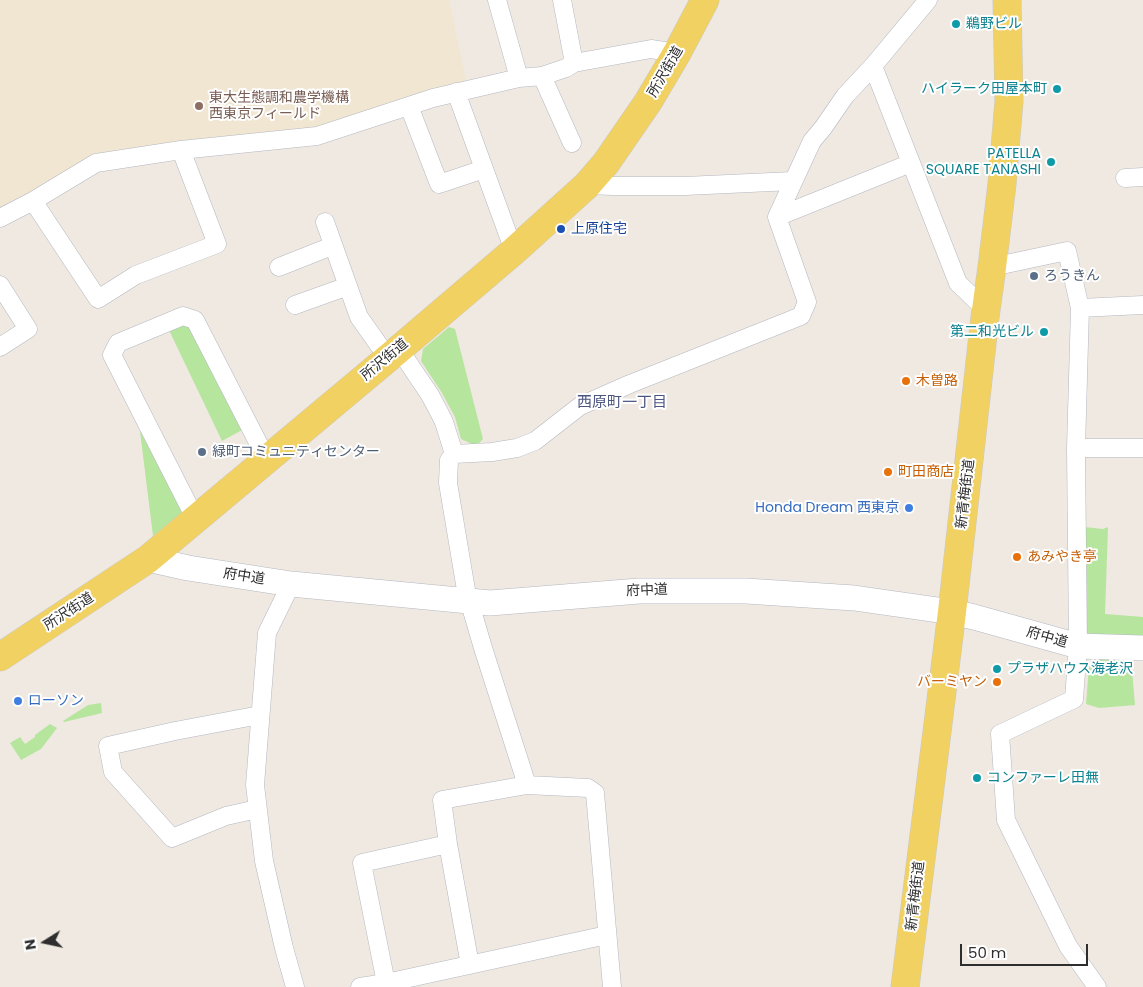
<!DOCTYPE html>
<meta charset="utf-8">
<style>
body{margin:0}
#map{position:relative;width:1143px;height:987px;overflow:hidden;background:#efe9e1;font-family:Poppins,sans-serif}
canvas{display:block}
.north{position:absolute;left:20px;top:917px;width:50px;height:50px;-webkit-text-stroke:4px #fff;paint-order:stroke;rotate:260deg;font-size:14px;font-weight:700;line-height:20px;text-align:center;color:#2e2e2e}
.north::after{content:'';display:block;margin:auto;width:18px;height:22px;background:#2e2e2e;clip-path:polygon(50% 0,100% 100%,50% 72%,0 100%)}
.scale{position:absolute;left:960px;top:944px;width:128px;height:22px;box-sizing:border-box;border:2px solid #2e2e2e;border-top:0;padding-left:6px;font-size:15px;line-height:18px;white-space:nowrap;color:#2e2e2e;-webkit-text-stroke:4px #fff;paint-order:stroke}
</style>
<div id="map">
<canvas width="1143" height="987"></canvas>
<div class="north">N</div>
<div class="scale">50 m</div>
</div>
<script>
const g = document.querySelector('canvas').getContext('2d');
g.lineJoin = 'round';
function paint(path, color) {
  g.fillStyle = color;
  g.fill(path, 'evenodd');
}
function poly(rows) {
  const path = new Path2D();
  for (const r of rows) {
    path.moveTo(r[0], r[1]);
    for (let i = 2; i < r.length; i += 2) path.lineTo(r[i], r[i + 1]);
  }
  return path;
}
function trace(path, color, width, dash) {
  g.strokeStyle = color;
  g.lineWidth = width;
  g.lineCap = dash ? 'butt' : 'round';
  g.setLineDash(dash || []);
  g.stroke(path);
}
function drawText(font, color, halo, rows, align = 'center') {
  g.font = font + ' Poppins,"Noto Sans JP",sans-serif';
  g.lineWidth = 4;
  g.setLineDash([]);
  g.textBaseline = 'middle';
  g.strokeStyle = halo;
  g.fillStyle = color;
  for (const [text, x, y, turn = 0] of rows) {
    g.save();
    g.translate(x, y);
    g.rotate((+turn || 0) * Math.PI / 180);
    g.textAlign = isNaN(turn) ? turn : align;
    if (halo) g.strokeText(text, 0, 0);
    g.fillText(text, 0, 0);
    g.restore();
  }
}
const education = poly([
 [0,0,449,0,467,86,329,127,98,158,0,211]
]);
const green = poly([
 [183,323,191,324,244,429,222,441,168,328],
 [449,327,455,329,483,439,478,444,472,444,461,439,455,417,442,393,421,361,423,349],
 [140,431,183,513,153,536],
 [1084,527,1103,529,1108,527,1105,614,1143,617,1143,637,1093,639,1085,630],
 [1098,659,1131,659,1135,705,1099,708,1086,704,1089,666],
 [101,703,102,713,64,722,63,721,88,705],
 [50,724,57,728,41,749,21,760,10,743,20,737,25,744,35,737,35,735]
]);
const street = poly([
 [497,0,519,78],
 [562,0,574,63],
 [873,66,958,283,986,310],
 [542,76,572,143],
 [456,92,514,251],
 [409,106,439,184,484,169],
 [1125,178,1143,177],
 [587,185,613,186,685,186,793,181],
 [33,201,98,299,136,275,217,244,181,150],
 [777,217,911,163],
 [0,218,33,201,96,163,181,150,317,136,433,98,519,78,542,76,566,68,574,63,651,49,677,53],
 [325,222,359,317,388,358],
 [279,267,332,246],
 [992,267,1067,251,1080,308,1076,448,1078,646,1074,699,1000,734,1006,820,1068,946,1097,987],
 [0,285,28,329,0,347],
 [295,305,348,286],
 [1080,308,1143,305],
 [399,349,430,395,439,412,444,422,454,454],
 [1076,448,1143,448],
 [196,520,112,355,118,343,183,316,195,320,267,460],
 [291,584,267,633,255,785,264,861,284,948,295,987],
 [527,785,483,648,466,590,448,483,449,460,454,454,492,452,517,448,535,441,580,406,630,384,801,316,807,302,777,217,812,141,823,128,845,96,873,66,928,0],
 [257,809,226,816,172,838,113,772,108,746,175,731,260,715],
 [470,965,448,844,442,800,527,785,588,788,595,793,612,987],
 [386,983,362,863,448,844],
 [360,987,386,983,607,935]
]);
const secondary = poly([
 [148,559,188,568,291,584,490,603,639,591,746,591,854,598,952,612,974,617,1078,646,1143,648]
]);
const primary = poly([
 [0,657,148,559,399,349,514,251,587,185,606,163,648,102,677,53,705,0],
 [905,987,952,612,985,317,992,267,1002,184,1009,101,1007,0]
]);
const markers = [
 [956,24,5,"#0f9aa8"],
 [1057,89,5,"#0f9aa8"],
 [199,106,5,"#8d6e63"],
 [1051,162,5,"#0f9aa8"],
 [561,229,5,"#1a4fb4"],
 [1034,276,5,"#5c6f8a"],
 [1044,332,5,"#0f9aa8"],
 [906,381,5,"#e8710a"],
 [202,452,5,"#5c6f8a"],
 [888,472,5,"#e8710a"],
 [909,508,5,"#3f7fe0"],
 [1017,557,5,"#e8710a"],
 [997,669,5,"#0f9aa8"],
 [997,682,5,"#e8710a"],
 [18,701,5,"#3f7fe0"],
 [977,778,5,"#0f9aa8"]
];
const cultureNames = [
 ["鵜野ビル",966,24],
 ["ハイラーク田屋本町",1047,89,"right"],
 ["PATELLA",1041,154,"right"],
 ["SQUARE TANASHI",1041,170,"right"],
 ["第二和光ビル",1034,332,"right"],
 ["プラザハウス海老沢",1007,669],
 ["コンファーレ田無",987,778]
];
const streetNames = [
 ["所沢街道",666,72,-60],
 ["所沢街道",385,360,-40],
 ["新青梅街道",966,494,-83],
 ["府中道",244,577,9],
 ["府中道",647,591,-2],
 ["所沢街道",69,612,-33],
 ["府中道",1047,638,16],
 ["新青梅街道",916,896,-83]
];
const educationNames = [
 ["東大生態調和農学機構",209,98],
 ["西東京フィールド",209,114]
];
const transitNames = [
 ["上原住宅",571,229]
];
const serviceNames = [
 ["ろうきん",1044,276],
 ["緑町コミュニティセンター",212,452]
];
const foodNames = [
 ["木曽路",916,381],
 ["町田商店",898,472],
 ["あみやき亭",1027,557],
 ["バーミヤン",987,682,"right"]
];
const shopNames = [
 ["Honda Dream 西東京",899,508],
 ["ローソン",28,701,"left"]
];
const neighbourhoodNames = [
 ["西原町一丁目",622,403]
];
paint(education, '#f0e6d1');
paint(green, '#b6e59e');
trace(street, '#b4b7c1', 19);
trace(secondary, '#b4b7c1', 26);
trace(primary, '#c9c9c9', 29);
trace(street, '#fff', 18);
trace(secondary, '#fff', 25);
trace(primary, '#f2d163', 28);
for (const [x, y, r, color] of markers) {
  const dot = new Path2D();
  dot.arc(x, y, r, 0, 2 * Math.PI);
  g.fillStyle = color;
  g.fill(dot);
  trace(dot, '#fff', 2);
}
drawText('14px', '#0d838f', '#fff', cultureNames, 'left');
drawText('14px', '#2e2e2e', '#fff', streetNames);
drawText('14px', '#785e54', '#fff', educationNames, 'left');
drawText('14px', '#164399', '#fff', transitNames, 'left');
drawText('14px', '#4e5e75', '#fff', serviceNames, 'left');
drawText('14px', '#c56008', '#fff', foodNames, 'left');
drawText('14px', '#366cbe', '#fff', shopNames, 'right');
drawText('15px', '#4d5680', '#fff', neighbourhoodNames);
</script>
